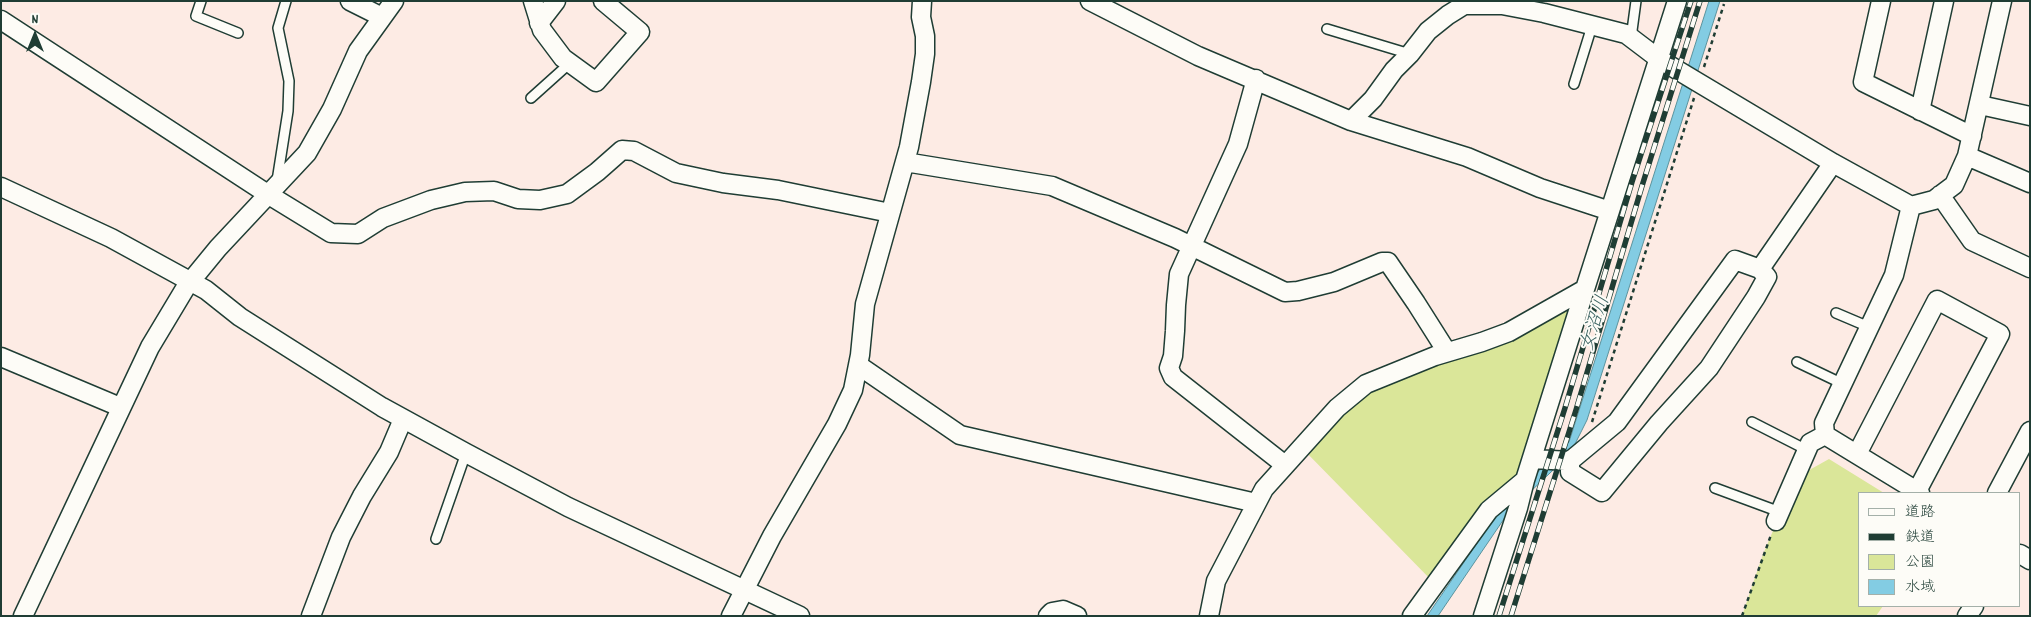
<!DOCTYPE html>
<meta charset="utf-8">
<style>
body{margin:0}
#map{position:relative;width:2031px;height:617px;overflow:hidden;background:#fdebe4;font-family:Dekko,"Klee One",sans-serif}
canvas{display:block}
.frame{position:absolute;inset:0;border:2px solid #1f3d34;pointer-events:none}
.legend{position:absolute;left:1858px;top:492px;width:162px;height:115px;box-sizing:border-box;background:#fdfcf7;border:1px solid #a4b0a9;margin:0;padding:6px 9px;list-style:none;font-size:15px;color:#1f3d34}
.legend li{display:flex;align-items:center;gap:10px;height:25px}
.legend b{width:25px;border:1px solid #a4b0a9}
.north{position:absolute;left:10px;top:10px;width:50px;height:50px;-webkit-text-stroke:4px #fdfcf7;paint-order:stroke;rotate:0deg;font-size:14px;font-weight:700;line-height:20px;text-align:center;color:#1f3d34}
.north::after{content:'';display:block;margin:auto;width:18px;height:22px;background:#1f3d34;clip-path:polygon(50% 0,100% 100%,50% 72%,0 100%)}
</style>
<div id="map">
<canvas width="2031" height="617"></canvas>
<div class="frame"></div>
<ul class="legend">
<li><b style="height:6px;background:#fdfcf7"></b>道路</li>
<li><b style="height:6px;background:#1f3d34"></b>鉄道</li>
<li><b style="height:14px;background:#dae699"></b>公園</li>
<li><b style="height:14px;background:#83cce3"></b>水域</li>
</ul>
<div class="north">N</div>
</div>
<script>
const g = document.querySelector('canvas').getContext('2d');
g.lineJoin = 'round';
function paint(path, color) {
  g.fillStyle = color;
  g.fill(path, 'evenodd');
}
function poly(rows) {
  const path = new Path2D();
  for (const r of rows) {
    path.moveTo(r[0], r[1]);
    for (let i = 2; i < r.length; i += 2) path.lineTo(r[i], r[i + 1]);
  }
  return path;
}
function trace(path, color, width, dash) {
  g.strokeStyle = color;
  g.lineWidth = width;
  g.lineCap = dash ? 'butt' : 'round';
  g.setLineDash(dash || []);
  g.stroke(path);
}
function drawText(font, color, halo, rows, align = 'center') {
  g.font = font + ' Dekko,"Klee One",sans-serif';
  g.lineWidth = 4;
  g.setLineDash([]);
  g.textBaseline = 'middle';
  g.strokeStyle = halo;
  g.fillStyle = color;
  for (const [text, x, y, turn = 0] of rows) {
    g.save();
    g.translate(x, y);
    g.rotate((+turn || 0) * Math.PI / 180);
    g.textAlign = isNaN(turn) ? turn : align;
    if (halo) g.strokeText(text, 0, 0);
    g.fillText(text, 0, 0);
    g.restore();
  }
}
const green = poly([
 [1585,289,1533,459,1435,584,1301,447,1392,374],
 [1829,459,1884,493,1860,493,1860,606,1883,606,1876,616,1742,616,1762,557,1795,478]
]);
const water = poly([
 [1709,1,1720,1,1587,420,1570,454,1508,513,1438,616,1427,616,1502,507,1569,442,1709,1]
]);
const path = poly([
 [1704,67,1724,4],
 [1592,422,1694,98],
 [1742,616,1771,535]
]);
const lane = poly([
 [201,1,196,16,238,33],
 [1327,29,1410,54],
 [1631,38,1636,1],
 [1574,84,1592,26],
 [531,98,570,63],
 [277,181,288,111,289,81,278,28,286,1],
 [1836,313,1869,327],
 [1797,362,1843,384],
 [1752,422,1807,450],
 [1715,488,1780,512],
 [436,539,466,453]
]);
const street = poly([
 [350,1,382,17],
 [533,1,542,30,563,58,596,82,640,32,603,1],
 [1090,1,1198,56,1351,121,1467,157,1540,188,1610,211],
 [1881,1,1863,82,1972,136],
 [1,20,269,195,331,233,358,234,383,218,431,200,465,192,494,191,518,199,540,200,567,194,597,172,622,150,634,151,676,173,723,183,778,190,890,213],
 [539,23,556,1],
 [1256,79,1238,144,1179,274,1176,305,1175,331,1173,356,1169,368,1173,377,1285,465],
 [1980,105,2030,116],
 [1920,111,1944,1],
 [1351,121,1373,99,1394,70,1410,54,1428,31,1448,15,1464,5,1502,5,1544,13,1626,34,1659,59,1694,80,1833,163,1911,206,1934,200,1954,185,1967,156,2002,1],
 [1967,156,2030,183],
 [905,162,1052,186,1175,238,1285,292,1298,291,1334,282,1382,262,1388,262,1416,303,1447,352],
 [1,187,111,238,206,290,240,317,382,407,466,453,568,507,800,616],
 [1940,195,1972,241,2030,268],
 [1,357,120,407],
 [858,365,960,435,1256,503],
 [1825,435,1824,423,1894,275,1911,206],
 [1825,435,1920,493],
 [1857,454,1937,300,2000,334,1917,491],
 [1533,459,1570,461,1617,422,1735,260,1760,269,1833,163],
 [1570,461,1570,472,1602,492,1659,423,1709,368,1756,297,1767,277,1760,269],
 [1997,493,2030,431],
 [1776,521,1810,443,1825,435],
 [2020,554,2030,560],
 [23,616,150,347,186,287,218,248,307,153,332,109,358,51,394,1],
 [311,616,341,537,362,496,389,452,403,419],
 [731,616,772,536,837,424,853,390,860,355,865,304,909,147,921,82,925,54,925,36,921,17,922,1],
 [1048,616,1052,612,1063,610,1077,616],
 [1209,616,1216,581,1264,489,1337,408,1366,384,1435,356,1482,342,1509,332,1585,289],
 [1412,616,1489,510,1525,480],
 [1483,616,1518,508,1525,480,1585,289,1677,1],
 [1967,616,1974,606]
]);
const rail = poly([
 [1499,616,1565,408,1632,182,1691,1],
 [1511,616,1576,410,1642,186,1700,1]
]);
const waterNames = [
 ["女沼川",1597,324,-72]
];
paint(green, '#dae699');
paint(water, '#83cce3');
trace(water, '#5b939d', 1);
trace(lane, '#1f3d34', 12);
trace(street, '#1f3d34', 21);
trace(path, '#1f3d34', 2.5, [4, 4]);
trace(lane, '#fdfcf7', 9);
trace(street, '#fdfcf7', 18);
trace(rail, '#1f3d34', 5.5);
trace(rail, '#fdfcf7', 4, [11]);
drawText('italic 19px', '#386160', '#fdfcf7', waterNames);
</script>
